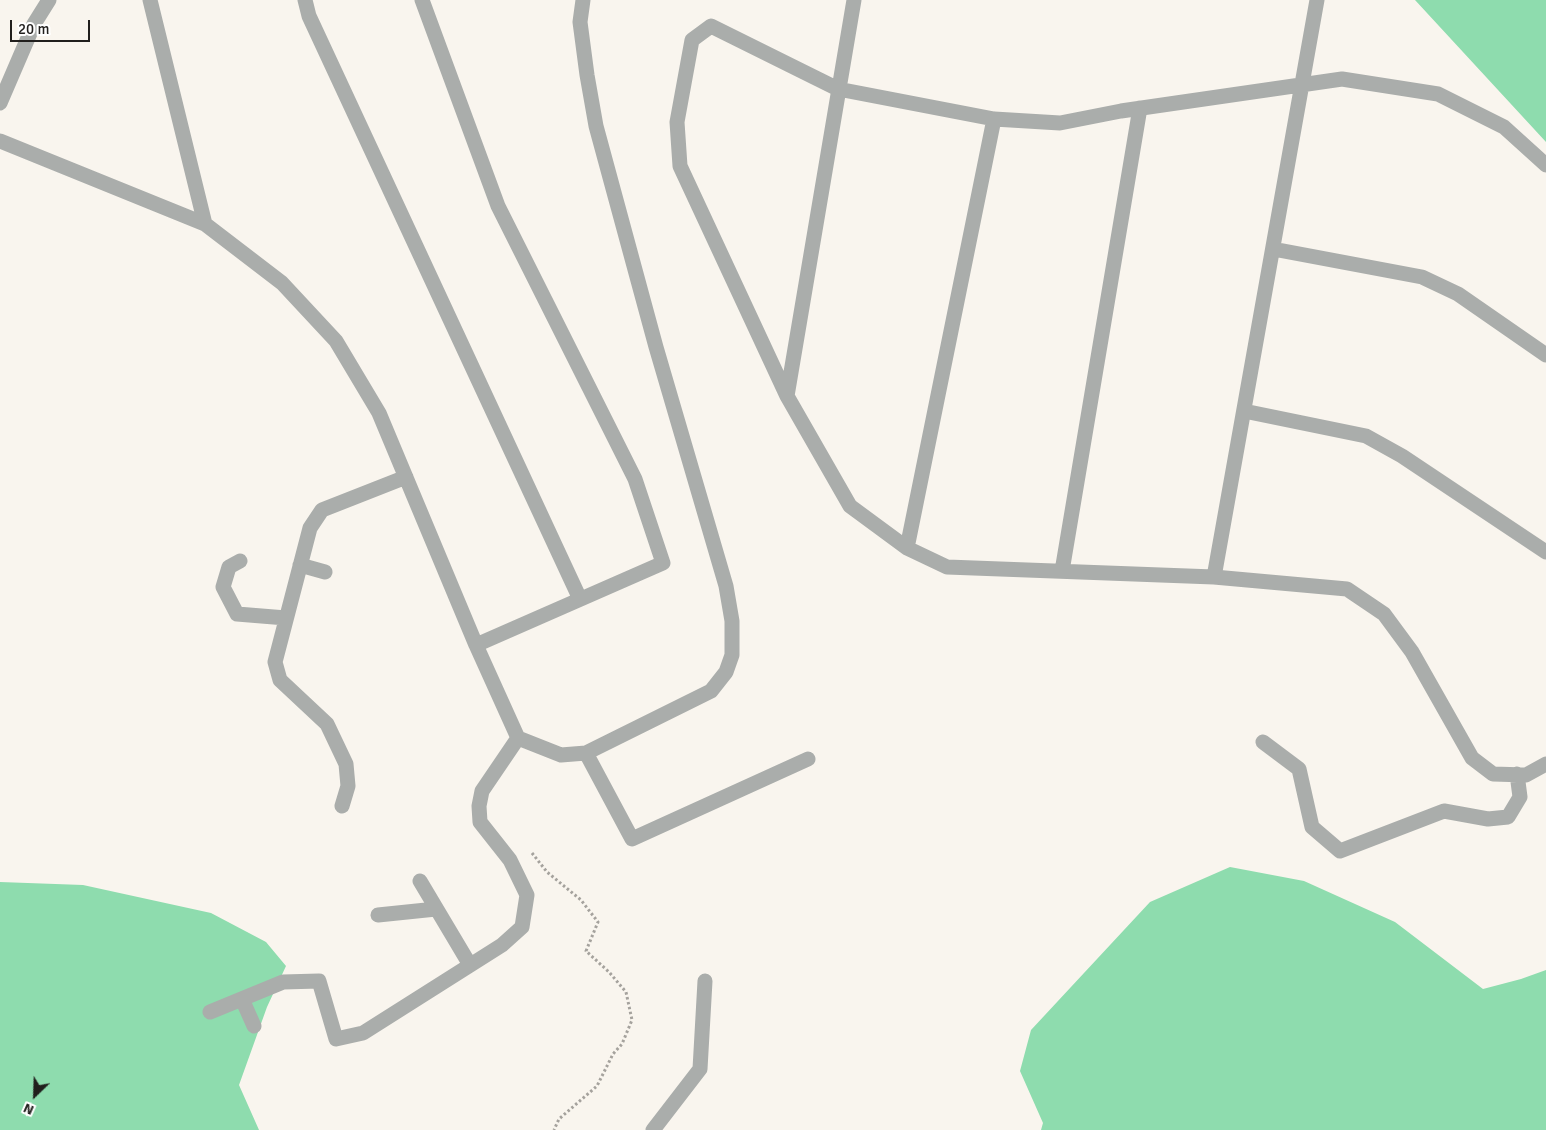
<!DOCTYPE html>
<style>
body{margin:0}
#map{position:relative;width:1546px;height:1130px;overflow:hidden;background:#f9f5ee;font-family:Signika,sans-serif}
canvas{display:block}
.north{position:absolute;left:10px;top:1070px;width:50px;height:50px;-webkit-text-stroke:4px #fff;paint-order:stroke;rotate:204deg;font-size:14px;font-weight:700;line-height:20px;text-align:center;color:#211f1d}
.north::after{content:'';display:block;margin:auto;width:18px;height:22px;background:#211f1d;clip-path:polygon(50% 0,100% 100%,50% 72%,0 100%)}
.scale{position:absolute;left:10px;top:20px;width:80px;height:22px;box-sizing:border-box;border:2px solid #211f1d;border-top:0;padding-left:6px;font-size:15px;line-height:18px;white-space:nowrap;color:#211f1d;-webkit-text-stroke:4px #fff;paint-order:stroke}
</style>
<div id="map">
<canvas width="1546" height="1130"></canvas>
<div class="north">N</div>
<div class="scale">20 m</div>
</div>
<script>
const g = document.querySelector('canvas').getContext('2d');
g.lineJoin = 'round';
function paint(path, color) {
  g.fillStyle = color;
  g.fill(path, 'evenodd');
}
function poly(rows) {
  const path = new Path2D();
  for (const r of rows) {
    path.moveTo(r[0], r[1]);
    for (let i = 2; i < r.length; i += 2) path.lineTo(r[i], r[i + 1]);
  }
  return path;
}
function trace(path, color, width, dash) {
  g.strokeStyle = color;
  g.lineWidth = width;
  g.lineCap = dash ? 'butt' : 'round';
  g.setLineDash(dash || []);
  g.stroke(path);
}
const green = poly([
 [1415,0,1546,0,1546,142],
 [1230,867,1304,881,1395,922,1483,989,1521,979,1546,970,1546,1130,1041,1130,1043,1123,1020,1071,1031,1030,1150,902],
 [0,882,83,885,211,913,266,942,286,966,267,1007,239,1085,259,1130,0,1130]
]);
const path = poly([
 [532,853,547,872,581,900,598,922,586,951,609,972,626,992,632,1020,622,1044,613,1054,597,1086,559,1119,554,1130]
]);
const minor = poly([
 [150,0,205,224],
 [305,0,309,16,580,599],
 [422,0,498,206,635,479,663,563,476,645],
 [0,103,34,24,49,0],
 [0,141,205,224,282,283,336,341,379,413,476,645,518,738,561,755,586,753,711,691,726,672,732,655,732,621,726,586,656,347,596,126,587,75,580,22,583,0],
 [1546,165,1504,127,1438,94,1342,79,1121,111,1060,123,994,119,838,89,711,26,692,40,677,122,680,166,787,396,850,506,907,548,947,567,1214,577,1347,589,1384,614,1412,652,1472,758,1493,774,1526,775,1546,764],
 [1273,249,1422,277,1458,294,1546,355],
 [787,396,854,0],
 [1244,411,1366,436,1402,456,1546,552],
 [907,548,994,119],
 [240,561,229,567,223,587,237,614,286,618],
 [300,565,325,572],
 [1062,571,1140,108],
 [1214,577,1317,0],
 [1263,742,1299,769,1312,827,1340,851,1444,811,1488,819,1508,817,1520,797,1517,774],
 [586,753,632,839,808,759],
 [342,806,348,786,346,764,327,724,280,680,275,662,310,528,322,510,406,477],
 [420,881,470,965],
 [378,915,436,909],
 [242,999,254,1026],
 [210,1012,283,982,319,981,336,1039,363,1033,502,945,522,927,527,895,510,860,480,822,479,806,482,791,518,738],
 [653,1130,700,1069,705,981]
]);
paint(green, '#8edcae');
trace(path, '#a5a29d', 3, [2.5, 2.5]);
trace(minor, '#aaadab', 15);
</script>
